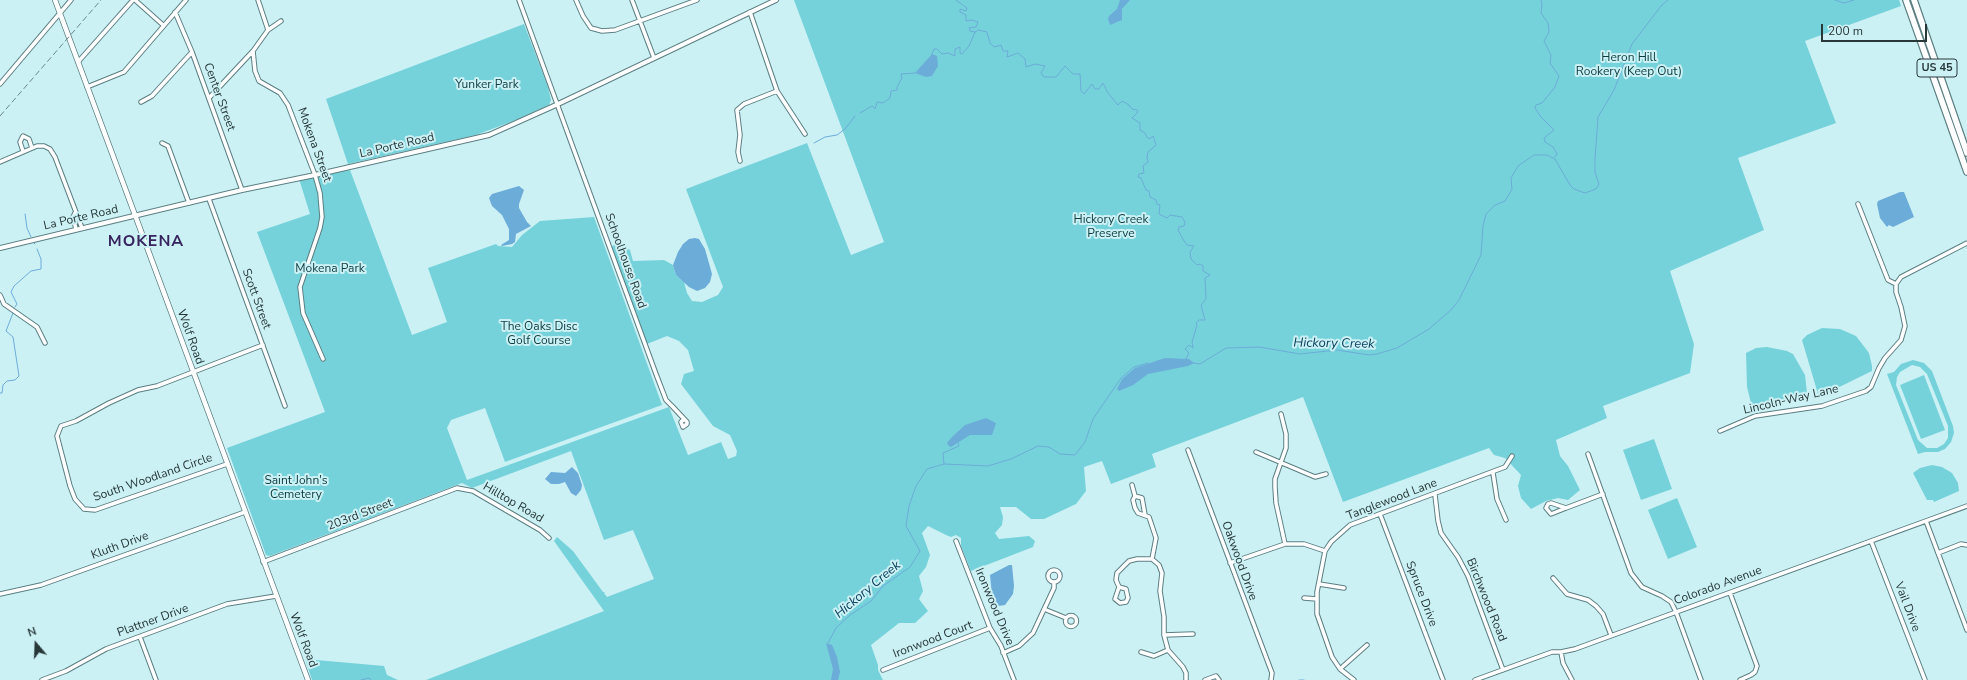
<!DOCTYPE html>
<style>
body{margin:0}
#map{position:relative;width:1967px;height:680px;overflow:hidden;background:#cbf1f5;font-family:"Nunito Sans",sans-serif}
canvas{display:block}
.north{position:absolute;left:16px;top:624px;width:40px;height:40px;-webkit-text-stroke:3px #cbf1f5;paint-order:stroke;rotate:341deg;font-size:11px;font-weight:700;line-height:16px;text-align:center;color:#283738}
.north::after{content:'';display:block;margin:auto;width:14px;height:18px;background:#283738;clip-path:polygon(50% 0,100% 100%,50% 72%,0 100%)}
.scale{position:absolute;left:1821px;top:24px;width:106px;height:18px;box-sizing:border-box;border:2px solid #283738;border-top:0;padding-left:5px;font-size:12px;line-height:14px;white-space:nowrap;color:#283738;-webkit-text-stroke:3px #cbf1f5;paint-order:stroke}
</style>
<div id="map">
<canvas width="1967" height="680"></canvas>
<div class="north">N</div>
<div class="scale">200 m</div>
</div>
<script>
const g = document.querySelector('canvas').getContext('2d');
g.lineJoin = 'round';
function paint(path, color) {
  g.fillStyle = color;
  g.fill(path, 'evenodd');
}
function poly(rows) {
  const path = new Path2D();
  for (const r of rows) {
    if (r.length === 3) {
      path.moveTo(r[0] + r[2], r[1]);
      path.arc(r[0], r[1], r[2], 0, 2 * Math.PI);
      continue;
    }
    path.moveTo(r[0], r[1]);
    for (let i = 2; i < r.length; i += 2) path.lineTo(r[i], r[i + 1]);
  }
  return path;
}
function trace(path, color, width, dash) {
  g.strokeStyle = color;
  g.lineWidth = width;
  g.lineCap = dash ? 'butt' : 'round';
  g.setLineDash(dash || []);
  g.stroke(path);
}
function drawText(font, color, halo, rows, align = 'center') {
  g.font = font + ' "Nunito Sans",sans-serif';
  g.lineWidth = 4;
  g.setLineDash([]);
  g.textBaseline = 'middle';
  g.strokeStyle = halo;
  g.fillStyle = color;
  for (const [text, x, y, turn = 0] of rows) {
    g.save();
    g.translate(x, y);
    g.rotate((+turn || 0) * Math.PI / 180);
    g.textAlign = isNaN(turn) ? turn : align;
    if (halo) g.strokeText(text, 0, 0);
    g.fillText(text, 0, 0);
    g.restore();
  }
}
const green = poly([
 [794,0,1899,0,1901,6,1805,41,1836,123,1738,158,1764,230,1670,271,1694,344,1690,373,1603,406,1607,418,1556,440,1560,456,1568,466,1580,490,1568,500,1558,498,1546,501,1531,509,1521,498,1518,486,1521,475,1505,458,1494,455,1489,448,1343,502,1303,397,1152,454,1156,467,1111,484,1102,461,1084,467,1086,491,1076,504,1044,519,1031,519,1016,507,1000,507,1003,517,1002,525,995,533,999,539,1029,536,1035,541,1033,547,971,571,961,546,961,538,956,535,951,537,946,535,928,526,922,533,930,555,926,567,919,576,923,591,919,599,928,611,915,623,899,623,871,645,878,665,878,670,883,680,426,680,604,611,554,541,557,537,573,551,603,592,605,592,604,593,607,597,654,579,633,530,604,540,571,451,472,488,462,483,270,556,266,555,227,448,325,412,257,232,310,214,299,179,350,170,412,335,447,322,428,268,496,244,498,246,512,247,522,235,540,221,594,217,662,405,505,462,485,408,451,420,447,428,467,480,669,407,688,455,721,442,728,459,736,456,737,451,730,435,713,426,681,384,684,374,694,371,688,350,679,341,667,336,647,344,611,247,619,242,630,250,633,261,664,260,673,265,676,275,684,282,687,293,692,301,702,302,718,295,723,287,686,189,807,143,851,255,884,242],
 [524,24,548,87,551,100,549,105,516,120,476,135,348,164,326,99],
 [1822,328,1840,329,1856,336,1869,353,1872,366,1872,371,1823,395,1818,394,1802,340,1807,335],
 [1767,347,1787,351,1793,354,1805,375,1807,393,1756,410,1752,407,1747,387,1746,353,1756,348],
 [1913,360,1924,363,1932,371,1953,426,1954,433,1951,442,1945,449,1938,452,1925,452,1918,454,1887,374,1894,372,1901,364],
 [1912,365,1920,367,1927,374,1948,426,1948,438,1944,444,1937,448,1927,448,1918,440,1896,385,1897,377,1900,372],
 [1924,375,1945,430,1921,439,1900,385],
 [1654,439,1672,489,1641,500,1623,450],
 [1932,465,1942,467,1952,473,1958,483,1959,491,1934,502,1933,500,1927,500,1913,473,1920,468],
 [1677,498,1697,547,1668,559,1648,510],
 [305,659,384,666,387,675,398,680,312,680]
]);
const water = poly([
 [1120,0,1130,0,1122,9,1122,20,1110,25,1108,19,1109,16,1117,9],
 [932,54,937,56,938,66,932,76,926,77,915,73],
 [519,186,524,190,519,204,519,208,527,222,531,226,516,234,515,242,512,244,502,246,501,245,509,240,509,229,502,215,492,206,489,198,492,194],
 [1900,192,1904,192,1914,217,1893,227,1889,225,1887,227,1880,218,1877,204,1878,201],
 [695,238,699,239,705,249,712,274,710,282,705,288,697,291,689,287,676,275,673,265,678,252,683,244,689,239],
 [1165,358,1189,359,1194,363,1188,366,1148,374,1133,385,1119,391,1117,389,1122,379,1135,368],
 [986,418,996,423,992,435,970,435,951,447,949,446,947,443,952,437,965,425],
 [572,467,578,473,582,485,581,490,576,496,571,493,565,482,559,484,551,484,545,479,551,472,565,473],
 [1009,565,1012,565,1014,586,1013,594,1005,605,998,606,992,595,990,575],
 [826,643,832,645,837,657,840,672,838,680,831,680,833,669]
]);
const stream = poly([
 [956,0,967,8,966,11,960,9,960,12,966,15,966,21,972,20,978,22,976,27,969,28,970,31,975,32],
 [1541,0,1542,5,1541,13,1548,23,1549,32,1544,41,1551,55,1550,63,1559,76,1555,87,1542,103,1536,105,1535,108,1541,117,1554,130,1544,138,1545,142,1553,147,1557,154,1555,157],
 [1835,0,1844,3,1854,0],
 [932,54,934,49,937,49,942,54,948,53,955,56,955,49,960,47,960,53,962,54,969,46,975,32,978,30,987,32,990,43,994,47,1001,45,1003,51,1008,51,1007,57,1018,53,1025,59,1026,67,1035,64,1045,66,1041,73,1044,77,1056,77,1065,66,1073,74,1080,74,1081,91,1084,94,1092,84,1095,89,1099,89,1103,83,1108,93,1118,105,1122,101,1129,105,1132,109,1137,110,1138,112,1132,118,1140,123,1140,130,1145,133,1147,137,1149,139,1153,136,1156,145,1148,152,1147,157,1148,162,1143,166,1144,173,1139,174,1138,177,1141,178,1146,190,1149,191,1150,197,1156,200,1157,204,1160,205,1159,214,1167,218,1170,215,1182,217,1185,222,1184,226,1179,227,1178,230,1184,241,1187,245,1194,246,1190,252,1191,259,1197,265,1200,264,1203,266,1203,271,1210,275,1205,278,1206,299,1201,305,1205,320,1199,320,1196,323,1197,325,1192,342,1193,348,1189,345,1185,349,1189,353,1186,359],
 [860,113,872,106,875,109,877,102,883,103,890,98,891,91,897,90,897,87,902,78,901,74,915,73],
 [814,143,825,137,837,135,845,129,855,116],
 [25,214,27,228,31,237],
 [34,243,35,244],
 [15,307,17,304,11,292,14,286,31,271,41,269,41,259,37,249],
 [1193,363,1200,364,1226,348,1259,347,1300,354,1337,350,1369,355,1377,354,1397,348,1429,329,1451,310,1459,300,1481,255,1483,226,1486,214,1495,205,1505,201,1512,189,1511,178,1518,166,1534,155,1547,155,1555,159,1570,185,1574,189,1585,193,1596,189,1599,184,1595,172,1595,159,1598,117,1614,90,1632,44,1661,6,1668,0],
 [0,393,2,393,3,385,7,381,15,380,19,376,13,337,6,331,13,313],
 [944,464,943,453,959,446,958,443],
 [828,643,836,628,850,615,871,601,883,586,910,567,920,551,906,526,909,506,916,486,927,469,944,464,988,466,1011,459,1038,446,1049,447,1060,454,1075,455,1085,442,1093,419,1121,378,1134,367,1148,363],
 [361,680,369,678,371,680],
 [1299,680,1304,680]
]);
const minor = poly([
 [135,0,163,25],
 [258,0,268,30,253,51,255,71,259,81,280,93,288,105,315,175,320,193,322,217,320,228,300,287,303,313,323,359],
 [519,0,656,374,666,400,672,406,687,422,687,424,683,427,681,422,684,419],
 [576,0,583,16,591,28,602,31,615,30,697,0],
 [632,0,654,58],
 [175,12,192,52,242,190],
 [750,12,777,91,805,134],
 [268,30,281,21],
 [78,62,133,0],
 [0,84,71,0],
 [87,87,124,72,186,0],
 [209,98,253,51],
 [141,102,152,96,192,52],
 [162,143,168,146,189,203],
 [23,151,20,142,23,136,29,139,32,148],
 [740,161,738,152,740,135,737,110,744,104,777,91],
 [0,162,37,146,44,146,50,149,55,157,82,228],
 [209,199,285,406],
 [1858,204,1888,280,1896,284],
 [75,213,73,217,76,229],
 [0,295,4,304,37,327,45,343],
 [1281,414,1286,434,1286,448,1275,479,1275,487,1276,503,1285,544],
 [1720,431,1755,416,1822,406,1866,391,1871,387,1879,368,1885,358,1901,340,1905,326,1901,307,1896,292,1896,284,1901,277,1967,243],
 [1188,450,1272,673,1271,680],
 [1256,452,1315,477,1326,474],
 [1588,454,1631,573,1642,587,1662,596,1671,602,1676,612,1701,680],
 [227,464,95,510,84,509,75,499,70,486,57,436,61,426,76,421,109,403,138,390,157,386,263,345],
 [1493,473,1497,499,1506,520],
 [1132,485,1135,496,1133,500,1135,508,1138,513,1149,517,1156,538,1152,559],
 [1435,495,1438,521,1441,533,1458,557,1468,576,1503,670],
 [1135,496,1142,498,1145,515],
 [1566,508,1551,514,1546,508,1548,504,1551,503,1566,508,1603,494],
 [1380,514,1443,680],
 [1926,521,1967,630],
 [956,541,990,628,1001,646,1014,680],
 [1871,541,1925,680],
 [1938,553,1961,544,1967,545],
 [263,562,457,488,473,491,540,530,549,538],
 [1230,563,1285,544,1304,544,1325,551],
 [1054,576,6],
 [1553,578,1567,594,1588,600,1596,606,1603,614,1611,635],
 [1319,584,1344,588],
 [1119,587,1126,589,1128,598,1126,602,1120,603,1115,599,1119,587,1116,580,1117,573,1129,561,1137,559,1152,559,1159,565,1162,573,1160,591,1164,617,1164,635,1168,650,1183,667,1186,673,1186,680],
 [1730,593,1757,666,1755,672,1751,675,1740,680],
 [0,594,41,585,245,512],
 [1304,598,1317,599],
 [1044,609,1066,618],
 [1071,621,5.5],
 [1164,635,1193,634],
 [140,637,156,680],
 [1141,652,1154,656,1168,650],
 [1561,652,1563,663,1572,680],
 [1003,653,1019,646,1033,633,1054,588,1054,582],
 [1340,669,1367,645],
 [883,670,990,628],
 [42,680,66,671,106,649,227,604,276,596],
 [1205,680,1216,676,1219,680],
 [1354,680,1340,669,1332,657,1317,614,1317,592,1325,551,1331,542,1350,525,1505,467,1512,456],
 [1475,680,1552,652,1561,652,1575,649,1967,506]
]);
const tertiary = poly([
 [0,248,242,190,315,175,489,135,556,105,776,0]
]);
const secondary = poly([
 [55,0,308,680]
]);
const primary = poly([
 [1906,0,1967,172],
 [1914,0,1967,153]
]);
const rail = poly([
 [0,116,101,0]
]);
const shields = [
 [1937,68,40]
];
const shieldNames = [
 ["US 45",1937,68]
];
const parkNames = [
 ["Heron Hill",1629,58],
 ["Rookery (Keep Out)",1629,72],
 ["Yunker Park",487,85],
 ["Hickory Creek",1111,220],
 ["Preserve",1111,234],
 ["Mokena Park",330,269],
 ["The Oaks Disc",539,327],
 ["Golf Course",539,341],
 ["Saint John's",296,481],
 ["Cemetery",296,495]
];
const streetNames = [
 ["Center Street",219,97,70],
 ["Mokena Street",314,145,70],
 ["La Porte Road",397,146,-13],
 ["La Porte Road",81,218,-13],
 ["Schoolhouse Road",625,261,70],
 ["Scott Street",256,299,70],
 ["Wolf Road",190,337,70],
 ["Lincoln-Way Lane",1791,400,-13],
 ["South Woodland Circle",153,478,-19],
 ["Tanglewood Lane",1392,500,-21],
 ["Hilltop Road",513,503,30],
 ["203rd Street",360,515,-21],
 ["Kluth Drive",120,546,-20],
 ["Oakwood Drive",1239,561,70],
 ["Colorado Avenue",1718,586,-20],
 ["Spruce Drive",1421,594,69],
 ["Birchwood Road",1486,600,68],
 ["Ironwood Drive",994,607,67],
 ["Vail Drive",1907,607,69],
 ["Plattner Drive",153,621,-20],
 ["Wolf Road",303,640,69],
 ["Ironwood Court",933,640,-21]
];
const waterNames = [
 ["Hickory Creek",1334,344,1],
 ["Hickory Creek",868,590,-40]
];
const districtNames = [
 ["MOKENA",146,242]
];
paint(green, '#76d2da');
paint(water, '#6cacd8');
trace(stream, '#6cacd8', 1);
trace(minor, '#5c7f82', 5.5);
trace(tertiary, '#5c7f82', 6);
trace(secondary, '#5c7f82', 6);
trace(primary, '#5c7f82', 8);
trace(minor, '#fff', 3.5);
trace(tertiary, '#fff', 4);
trace(secondary, '#fff', 4.5);
trace(primary, '#fff', 5.5);
trace(rail, '#6d8688', 1, [6, 3]);
for (const [x, y, w] of shields) {
  const box = new Path2D();
  box.roundRect(x - w / 2, y - 9, w, 18, 3);
  g.fillStyle = '#cbf1f5';
  g.fill(box);
  trace(box, '#283738', 1);
}
drawText('bold 11px', '#283738', null, shieldNames);
drawText('12px', '#0c3b3f', '#cbf1f5', parkNames);
drawText('12px', '#283738', '#cbf1f5', streetNames);
drawText('italic 13px', '#0c405e', '#cbf1f5', waterNames);
g.letterSpacing = '1px';
drawText('bold 16px', '#37245f', '#cbf1f5', districtNames);
g.letterSpacing = '0px';
</script>
